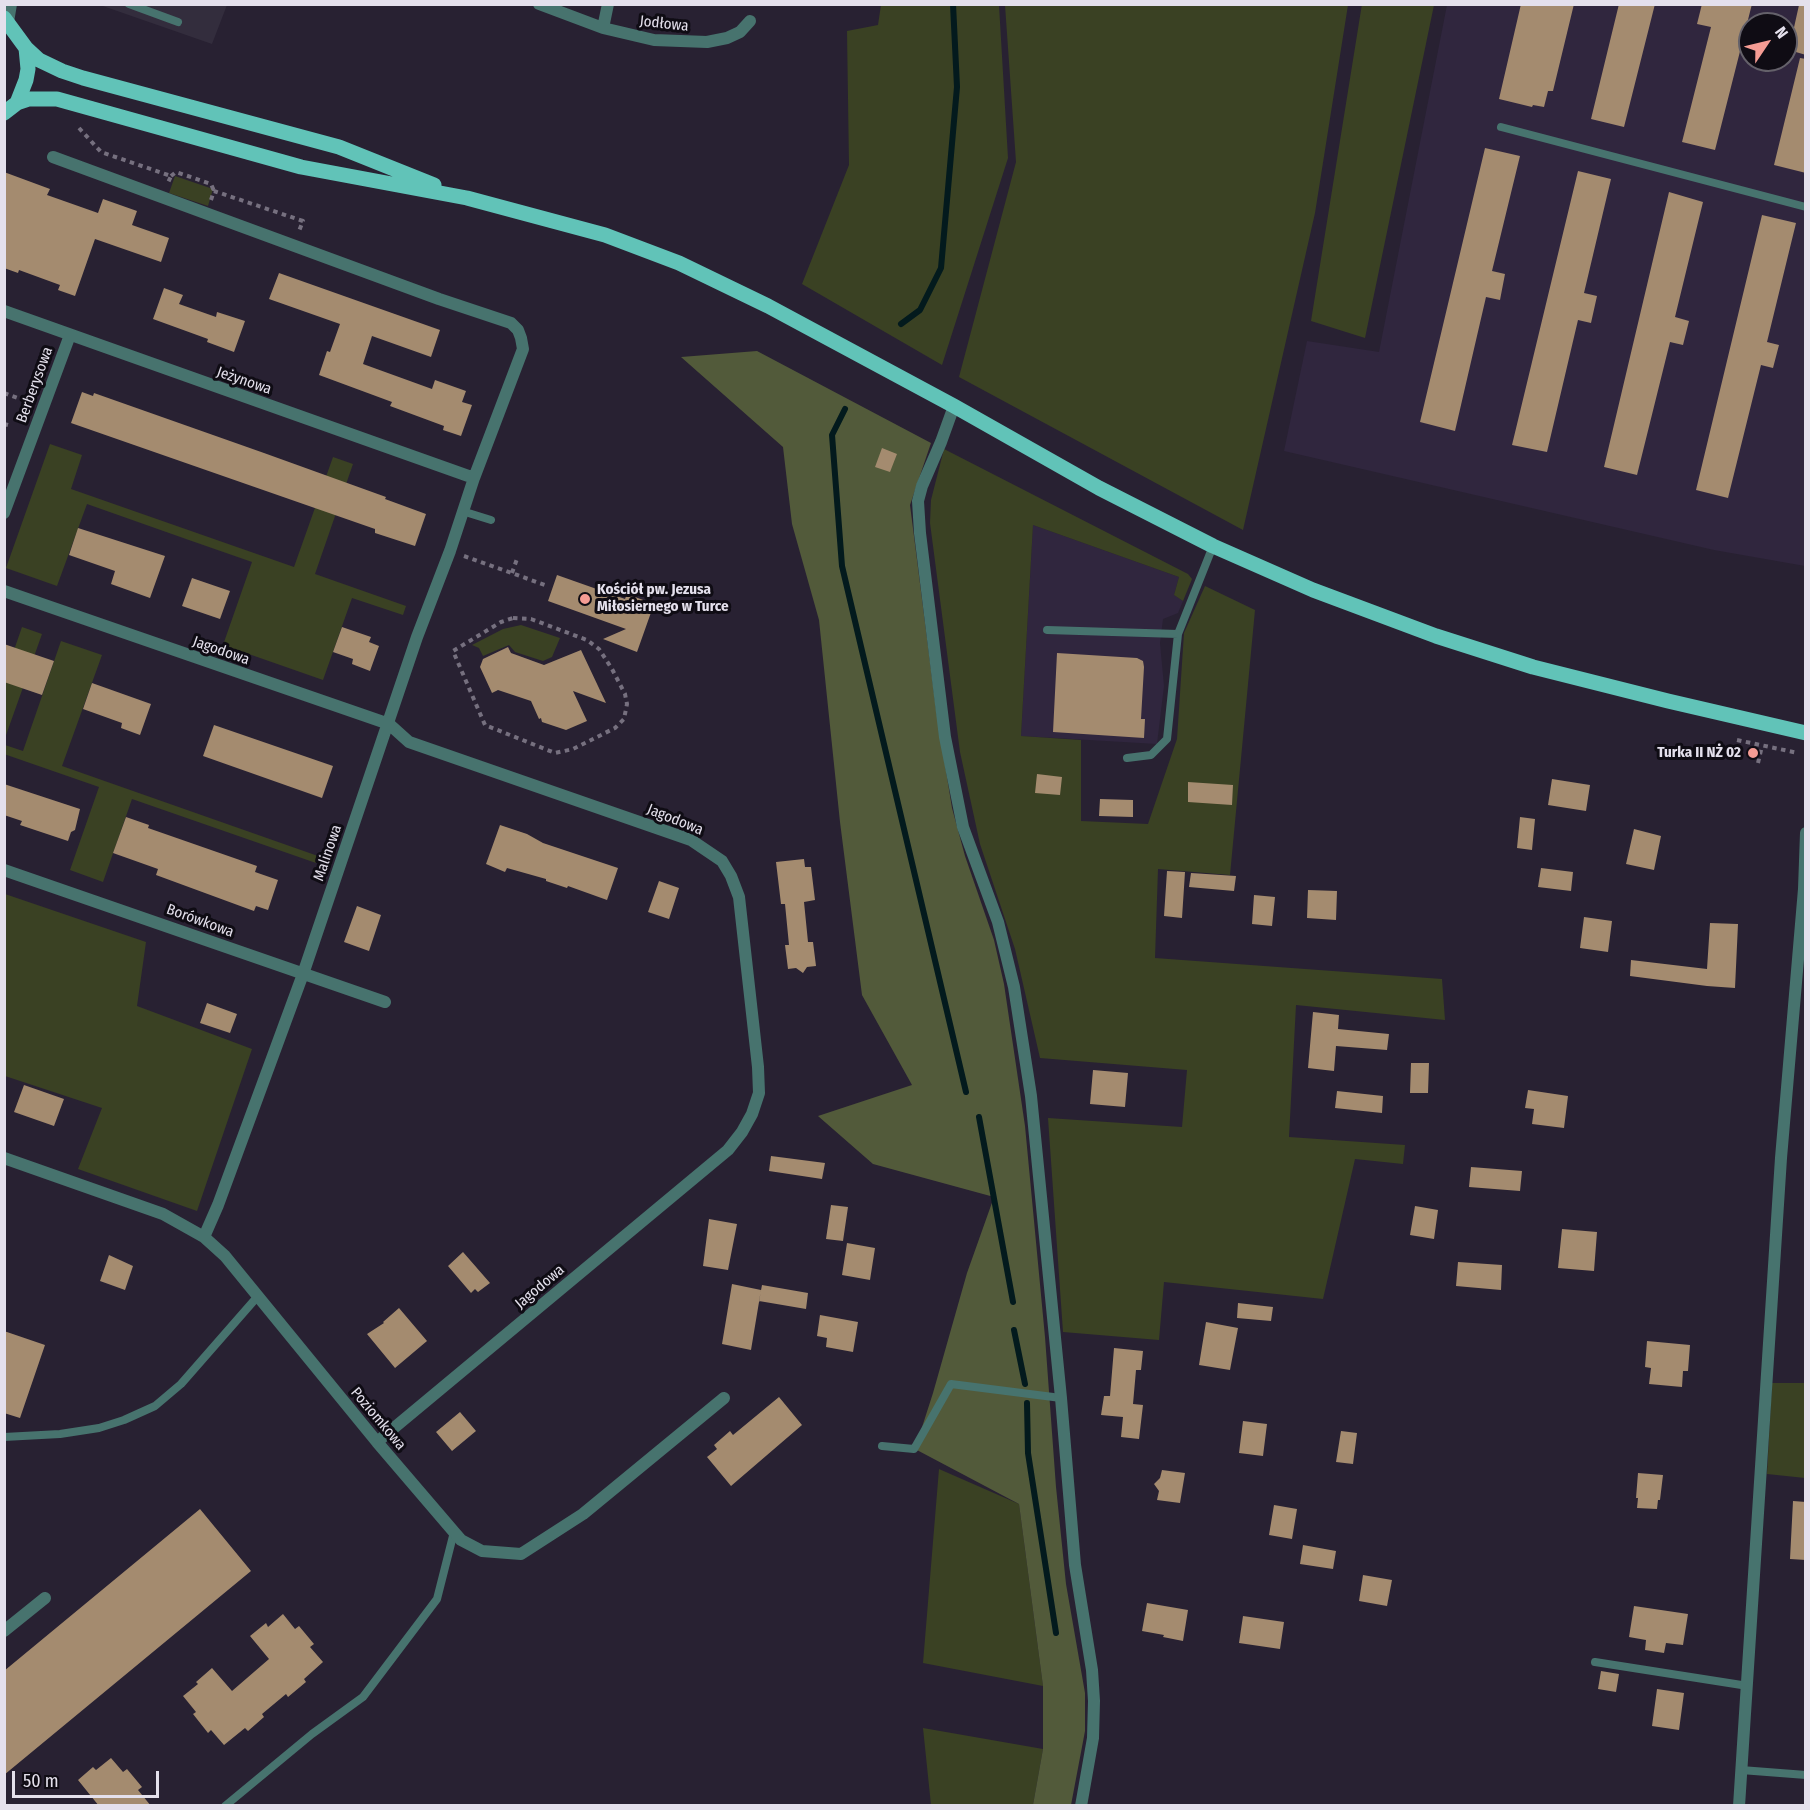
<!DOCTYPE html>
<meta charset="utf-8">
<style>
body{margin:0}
#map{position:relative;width:1810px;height:1810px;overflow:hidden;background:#282132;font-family:"Fira Sans Condensed",sans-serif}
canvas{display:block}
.frame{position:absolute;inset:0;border:6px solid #e4e0ec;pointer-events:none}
.north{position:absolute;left:1738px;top:12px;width:60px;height:60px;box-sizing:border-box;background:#0f0c14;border:2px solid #64616a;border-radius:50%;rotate:55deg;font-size:16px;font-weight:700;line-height:24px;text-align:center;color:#e4e0ec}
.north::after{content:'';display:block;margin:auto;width:21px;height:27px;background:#f59c94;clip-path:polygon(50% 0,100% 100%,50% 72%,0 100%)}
.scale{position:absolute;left:12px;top:1771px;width:147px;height:27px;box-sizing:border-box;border:3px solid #e4e0ec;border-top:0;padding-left:8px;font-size:18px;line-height:21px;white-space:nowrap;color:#e4e0ec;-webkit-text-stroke:4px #0f0c14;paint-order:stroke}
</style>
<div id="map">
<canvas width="1810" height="1810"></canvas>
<div class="frame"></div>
<div class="north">N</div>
<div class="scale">50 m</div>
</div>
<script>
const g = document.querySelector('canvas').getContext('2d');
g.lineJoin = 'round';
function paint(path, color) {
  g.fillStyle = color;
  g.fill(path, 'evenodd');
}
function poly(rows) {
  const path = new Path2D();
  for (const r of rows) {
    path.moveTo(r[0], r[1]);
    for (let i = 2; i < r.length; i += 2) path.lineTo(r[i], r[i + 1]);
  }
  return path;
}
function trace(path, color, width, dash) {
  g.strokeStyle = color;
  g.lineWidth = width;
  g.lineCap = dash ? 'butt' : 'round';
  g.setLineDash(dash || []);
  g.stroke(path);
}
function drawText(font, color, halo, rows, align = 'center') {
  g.font = font + ' "Fira Sans Condensed",sans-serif';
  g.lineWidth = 6;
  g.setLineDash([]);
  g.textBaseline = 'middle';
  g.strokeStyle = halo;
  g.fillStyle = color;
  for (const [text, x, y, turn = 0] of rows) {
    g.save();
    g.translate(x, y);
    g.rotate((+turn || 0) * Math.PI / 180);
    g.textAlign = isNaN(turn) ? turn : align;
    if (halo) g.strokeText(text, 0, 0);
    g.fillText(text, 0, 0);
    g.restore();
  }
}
const commercial = poly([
 [100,5,227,5,212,44]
]);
const built = poly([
 [1447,5,1805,5,1805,566,1714,550,1284,451,1307,341,1379,352],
 [1750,24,1786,24,1786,60,1750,60],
 [1033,525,1179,577,1174,595,1183,601,1178,613,1163,619,1160,643,1164,686,1157,744,1021,736]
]);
const green = poly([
 [1362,4,1434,5,1365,338,1311,321],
 [881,5,999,5,1008,158,942,365,802,284,849,165,847,31,878,25],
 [1005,5,1348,5,1315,213,1243,530,959,377,1016,162],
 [175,176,213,189,208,206,169,193],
 [50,444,82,455,71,489,294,567,333,457,353,464,315,574,406,606,403,615,352,598,323,680,223,645,252,562,186,539,87,504,57,586,6,568],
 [944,449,1188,574,1192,579,1183,601,1174,595,1179,577,1033,525,1021,736,1081,740,1081,821,1148,824,1177,739,1184,633,1205,586,1255,610,1230,875,1158,869,1155,958,1442,979,1445,1020,1296,1005,1289,1137,1405,1145,1403,1164,1355,1159,1323,1299,1164,1282,1159,1340,1063,1332,1048,1118,1182,1127,1187,1070,1040,1058,1015,949,980,844,960,752,930,523,931,500],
 [521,625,560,638,552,657,543,661,515,652,509,645,483,656,479,648,472,645,503,629],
 [22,627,42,634,5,738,5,676],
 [61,641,102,655,62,766,318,856,316,863,132,799,103,882,70,870,99,787,4,754,5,745,23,751],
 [5,894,146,942,137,1006,252,1049,197,1211,78,1169,102,1108,5,1076],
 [1772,1383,1805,1383,1805,1478,1767,1474],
 [939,1469,1019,1504,1043,1686,923,1663],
 [923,1728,1043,1749,1033,1805,931,1805]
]);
const forest = poly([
 [757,351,931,443,910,505,936,709,952,808,965,856,994,940,1004,984,1025,1126,1045,1337,1056,1487,1066,1584,1085,1693,1085,1731,1071,1805,1033,1805,1043,1749,1043,1686,1019,1504,915,1449,933,1393,967,1273,994,1197,873,1164,818,1116,912,1085,862,995,840,822,819,620,792,524,783,447,681,357]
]);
const stream = poly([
 [901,324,920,310,941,268,957,87,953,4],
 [845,409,832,435,842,566,966,1092],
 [979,1117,1013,1302],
 [1014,1330,1025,1384],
 [1027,1403,1028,1453,1056,1633]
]);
const building = poly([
 [1521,4,1574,4,1553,91,1548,91,1544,107,1533,105,1532,107,1499,99],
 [1619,4,1655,4,1624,127,1591,119],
 [1702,4,1752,4,1715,150,1682,142,1711,27,1697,24],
 [1799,5,1806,6,1806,55,1789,50],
 [1800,58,1806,59,1806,173,1774,165],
 [1485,148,1520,156,1492,271,1505,274,1500,300,1486,297,1455,431,1420,422],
 [1578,171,1611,179,1584,293,1597,296,1591,323,1578,320,1547,452,1512,445],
 [4,172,50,189,47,195,98,213,103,199,137,211,132,225,169,238,161,262,95,239,75,296,58,290,60,285,19,270,18,273,4,268],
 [1669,192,1703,202,1675,317,1689,321,1683,345,1670,342,1637,475,1604,467],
 [1762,215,1796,223,1767,342,1779,345,1773,368,1761,365,1728,498,1696,490],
 [279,273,440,330,431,357,372,336,363,364,432,389,435,380,466,391,462,402,472,405,461,436,443,430,444,426,390,406,392,402,319,375,327,351,330,352,340,324,269,299],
 [164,288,183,295,179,304,216,317,217,312,245,321,234,352,207,342,208,339,153,319],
 [82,392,93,396,94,393,264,453,386,497,385,499,426,514,415,546,375,533,375,529,71,423],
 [882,448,897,454,890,472,875,467],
 [78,528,165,556,150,598,111,584,115,571,69,555],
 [557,575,625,599,627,594,654,604,637,652,603,639,626,629,548,601],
 [192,578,230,591,220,619,182,606],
 [342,627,371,637,369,642,379,646,370,671,352,664,353,659,333,652],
 [4,644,54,661,42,695,4,682],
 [508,647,511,653,544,665,581,650,606,703,573,691,587,721,566,730,542,722,541,718,539,719,531,701,498,690,492,693,480,667,483,659],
 [1057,653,1137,658,1143,661,1144,667,1141,719,1145,719,1144,738,1053,732],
 [92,683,151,704,140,735,121,728,122,723,83,709],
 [214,725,333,766,322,798,203,756],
 [1037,774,1062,777,1060,795,1035,793],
 [1552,779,1590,785,1586,811,1548,805],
 [1188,782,1233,785,1232,805,1188,802],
 [4,784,80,809,75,830,71,832,68,841,20,825,22,821,4,815],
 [1100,799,1133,800,1133,817,1099,816],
 [126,817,149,825,148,828,257,866,255,872,278,880,268,910,256,906,254,911,243,907,156,875,158,869,113,853],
 [1520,817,1535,819,1532,850,1517,848],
 [500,825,527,834,543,843,618,868,607,900,568,886,567,888,546,881,546,879,507,868,505,872,486,864],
 [1634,829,1661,836,1654,870,1626,864],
 [804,859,805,867,811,867,815,900,804,902,808,942,813,942,816,966,807,967,803,973,796,968,788,969,785,945,789,945,785,904,781,904,776,862],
 [1541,868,1573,872,1571,891,1538,887],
 [1167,871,1185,872,1182,918,1164,916],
 [1191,873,1236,876,1234,891,1189,887],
 [659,881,679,888,669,919,648,912],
 [1308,890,1337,891,1336,920,1307,918],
 [1254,895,1275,897,1272,926,1252,924],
 [357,906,381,915,369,951,344,942],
 [1584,917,1612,921,1608,952,1580,948],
 [1710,923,1738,924,1735,988,1707,986,1630,976,1631,960,1707,969],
 [207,1003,237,1014,230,1033,200,1023],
 [1313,1012,1339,1015,1338,1029,1389,1034,1387,1050,1336,1046,1334,1071,1308,1068],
 [1411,1063,1429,1063,1428,1093,1410,1093],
 [1093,1070,1128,1073,1125,1107,1090,1104],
 [24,1085,64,1099,54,1126,14,1112],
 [1528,1090,1568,1096,1564,1128,1532,1124,1534,1109,1525,1108],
 [1337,1091,1383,1096,1382,1113,1335,1108],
 [771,1156,825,1163,822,1179,769,1171],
 [1471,1167,1522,1171,1520,1191,1469,1187],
 [831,1205,848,1207,843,1241,826,1239],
 [1415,1206,1438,1210,1434,1239,1410,1235],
 [709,1219,737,1224,728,1270,703,1266],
 [1562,1229,1597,1232,1594,1271,1558,1268],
 [847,1243,875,1248,870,1280,842,1275],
 [463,1252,490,1283,478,1292,475,1289,471,1293,448,1266],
 [109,1255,133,1266,125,1290,100,1281],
 [1458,1262,1502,1265,1501,1290,1456,1286],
 [732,1284,761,1290,751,1350,722,1344],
 [762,1285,808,1293,806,1309,759,1301],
 [1238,1303,1273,1307,1271,1321,1237,1318],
 [399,1308,427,1341,395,1368,367,1334,384,1323,383,1322],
 [820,1315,858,1322,853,1352,826,1347,827,1338,817,1336],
 [1206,1322,1238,1328,1230,1370,1199,1365],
 [4,1331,45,1345,20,1418,4,1413],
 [1647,1341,1690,1345,1688,1371,1683,1371,1682,1387,1649,1384,1651,1368,1645,1367],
 [1114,1348,1143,1351,1141,1370,1136,1370,1133,1404,1143,1405,1139,1439,1121,1437,1123,1417,1101,1415,1104,1396,1110,1396],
 [779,1397,802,1425,731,1486,707,1457,717,1449,714,1445,730,1431,733,1435],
 [460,1412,476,1431,452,1451,436,1432],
 [1243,1421,1267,1424,1263,1456,1239,1453],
 [1341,1431,1357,1433,1353,1464,1336,1462],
 [1162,1470,1185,1473,1180,1503,1157,1500,1159,1491,1154,1484,1160,1478],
 [1638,1473,1663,1475,1660,1500,1658,1500,1657,1509,1637,1508,1638,1498,1636,1498],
 [1793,1501,1806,1502,1806,1560,1790,1559],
 [1274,1505,1297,1509,1292,1539,1269,1535],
 [200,1509,251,1571,4,1775,4,1671],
 [1303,1545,1336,1551,1333,1569,1300,1564],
 [1363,1575,1392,1580,1387,1606,1359,1601],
 [1147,1603,1188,1610,1183,1641,1163,1637,1164,1635,1142,1631],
 [1634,1606,1688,1614,1683,1645,1666,1643,1664,1653,1645,1650,1646,1640,1629,1637],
 [283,1614,295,1629,299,1626,314,1644,310,1647,323,1662,304,1679,306,1682,288,1697,286,1694,262,1714,264,1717,248,1731,245,1728,224,1745,211,1730,208,1733,193,1714,196,1712,183,1696,198,1684,196,1682,212,1668,232,1691,269,1659,250,1636,266,1623,268,1627],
 [1243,1616,1284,1622,1280,1649,1239,1643],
 [1601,1671,1619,1674,1616,1692,1598,1689],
 [1657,1689,1684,1693,1679,1730,1652,1726],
 [111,1758,123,1772,127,1769,142,1787,138,1790,151,1806,99,1806,78,1780,93,1767,96,1770]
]);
const path = poly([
 [79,128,101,152,171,176,167,185],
 [171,176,176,172,211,184,214,191],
 [211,200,214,191,303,221,299,231],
 [4,353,4,354],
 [4,393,18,398],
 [4,424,8,425],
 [464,556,545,585],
 [512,573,518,556],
 [513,618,531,619,587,640,599,649,612,669,625,694,627,704,624,719,615,728,573,749,555,753,485,725,453,651,501,622,513,618],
 [1737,740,1798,753],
 [1758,763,1762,746]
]);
const lane = poly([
 [129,4,178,22],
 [1501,127,1806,207],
 [462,511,491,520],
 [1047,630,1178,634,1213,546],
 [1127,758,1151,755,1167,739,1178,634],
 [4,1437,60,1434,99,1428,124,1420,155,1406,181,1384,258,1296],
 [882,1446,914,1449,951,1384,1061,1398],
 [1595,1662,1748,1686],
 [1741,1770,1806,1775],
 [225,1806,312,1734,363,1697,437,1599,454,1532]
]);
const street = poly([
 [539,4,603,28,654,40,707,42,727,38,740,32,750,21],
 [8,22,11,4],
 [603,28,608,4],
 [53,157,439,299,511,323,518,330,521,338,523,349,474,478,450,551,417,637,303,974,218,1205,204,1237],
 [4,311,474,478],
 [954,406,941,442,922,486,918,501,920,533,945,737,963,827,998,922,1014,987,1031,1096,1061,1398,1075,1565,1092,1670,1094,1701,1093,1738,1081,1806],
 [4,513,70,335],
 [4,591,389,724,409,742,691,840,722,861,731,876,739,897,758,1067,759,1093,752,1114,742,1132,728,1150,377,1442],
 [4,870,385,1002],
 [4,1158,163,1214,204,1237,225,1256,377,1442,454,1532,461,1540,482,1551,521,1554,583,1514,724,1398],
 [4,1631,45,1598],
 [1739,1806,1781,1158,1804,889,1806,833]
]);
const primary = poly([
 [4,18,26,48,39,60,62,71,83,78,339,147,434,185],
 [17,103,26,80,28,69,26,48],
 [4,113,17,103,29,99,57,99,301,167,467,198,605,235,679,263,768,306,954,406,1099,488,1213,546,1313,590,1436,636,1533,667,1668,701,1806,733]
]);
const markers = [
 [585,599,6,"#f59c94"],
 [1753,753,6,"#f59c94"]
];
const streetNames = [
 ["Jodłowa",664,24,6],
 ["Jeżynowa",244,381,19],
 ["Berberysowa",35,385,-70],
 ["Jagodowa",221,651,19],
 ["Jagodowa",675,820,22],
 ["Malinowa",328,853,-71],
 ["Borówkowa",200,921,20],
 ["Jagodowa",540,1287,-40],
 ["Poziomkowa",378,1419,50]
];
const poiNames = [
 ["Kościół pw. Jezusa",597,590],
 ["Miłosiernego w Turce",597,607],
 ["Turka II NŻ 02",1741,753,"right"]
];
paint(commercial, '#332d3d');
paint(built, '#30263e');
paint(green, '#3a4123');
paint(forest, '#525a3a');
trace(stream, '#031a1d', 6);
paint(building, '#a48b6f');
trace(path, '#76707f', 4, [4.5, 4.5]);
trace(lane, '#47736e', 8);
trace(street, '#47736e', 12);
trace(primary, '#61c3b8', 15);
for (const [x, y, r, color] of markers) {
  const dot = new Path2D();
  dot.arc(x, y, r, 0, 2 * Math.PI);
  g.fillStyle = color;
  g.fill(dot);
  trace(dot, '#0f0c14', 2);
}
drawText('15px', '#e4e0ec', '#0f0c14', streetNames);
drawText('bold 15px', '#e4e0ec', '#0f0c14', poiNames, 'left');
</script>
